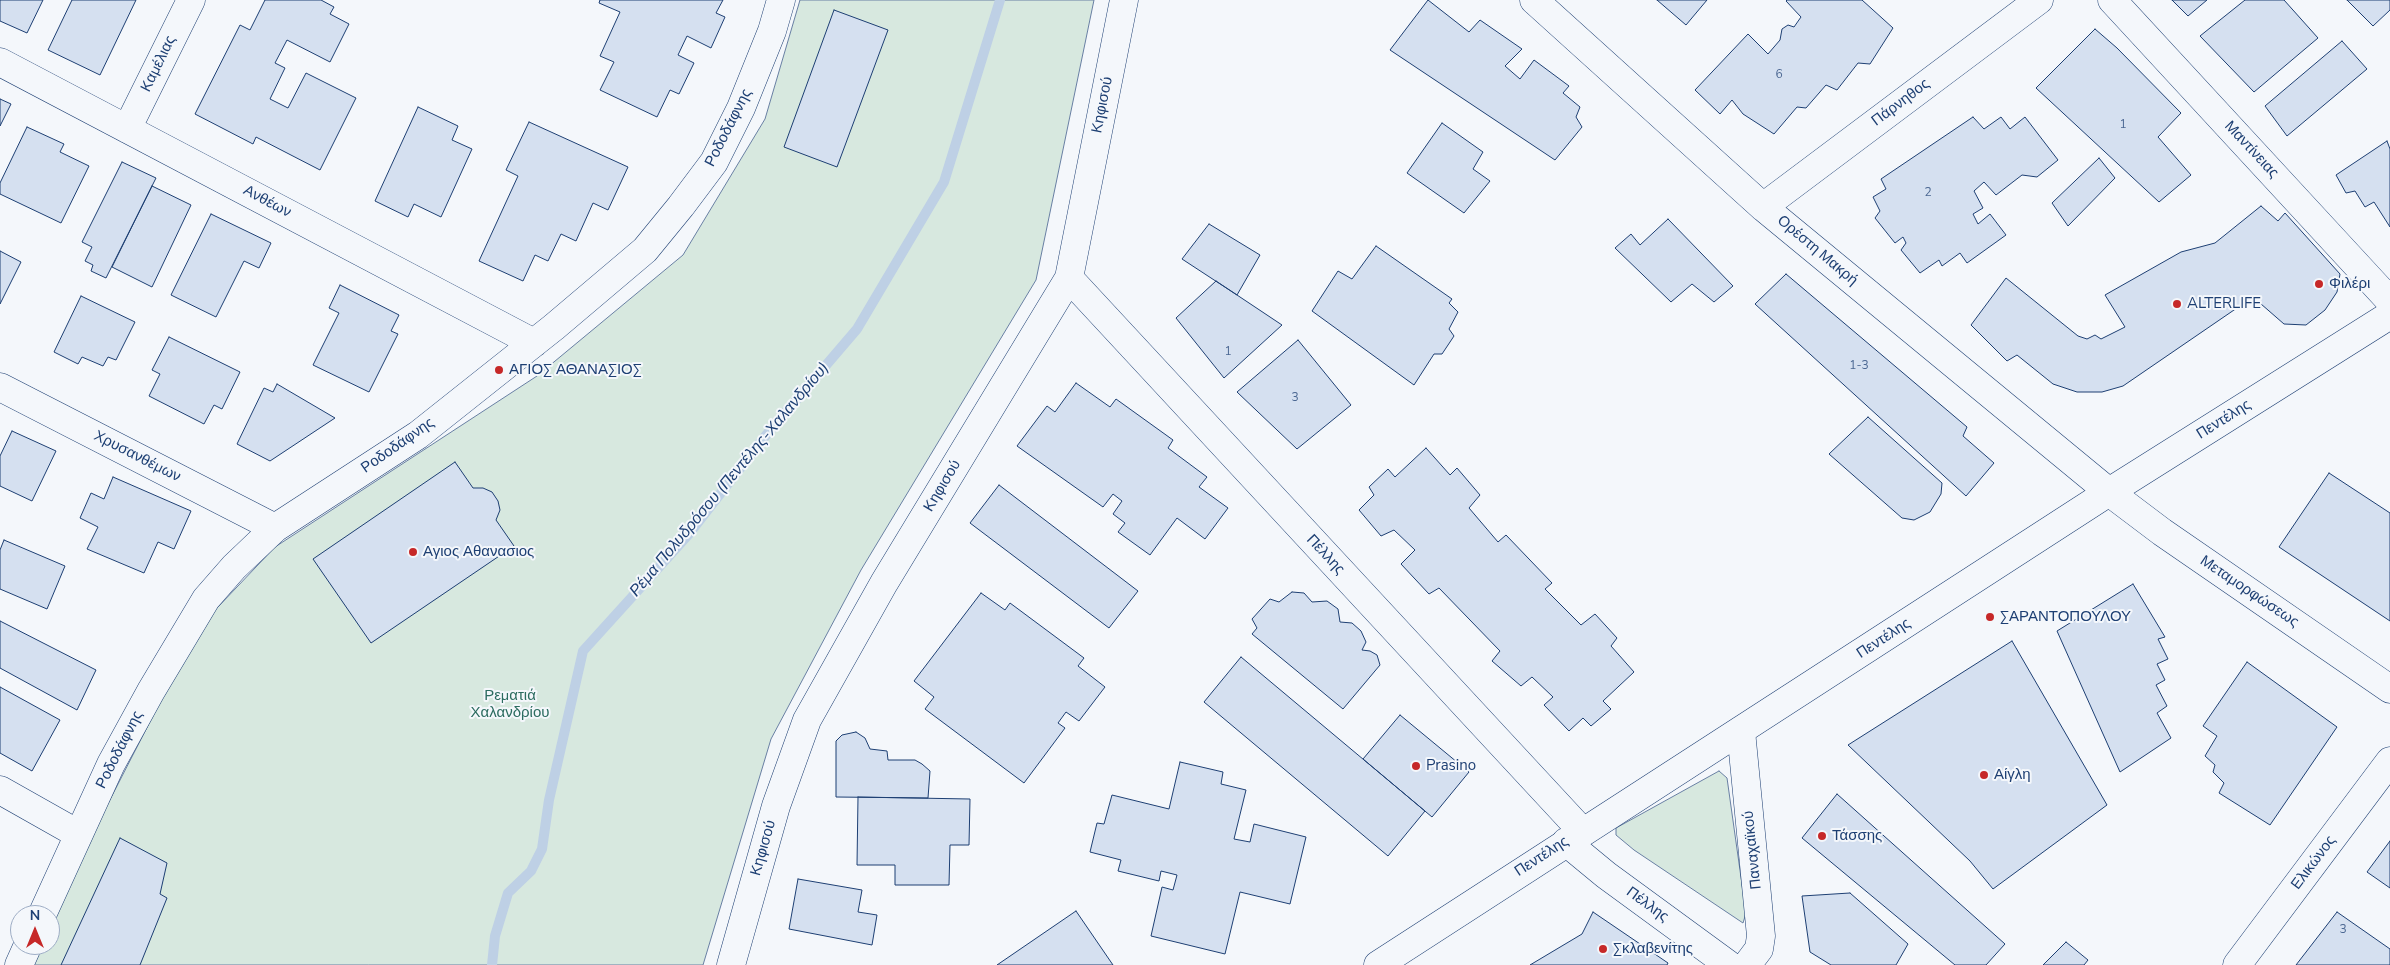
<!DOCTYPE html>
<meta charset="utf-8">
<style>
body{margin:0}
#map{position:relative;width:2390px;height:965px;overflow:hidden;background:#f4f7fb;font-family:"Nunito Sans",sans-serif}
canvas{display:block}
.north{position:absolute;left:10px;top:905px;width:50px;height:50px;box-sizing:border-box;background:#f4f7fb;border:1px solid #9eadc5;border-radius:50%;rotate:0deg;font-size:14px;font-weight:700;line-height:20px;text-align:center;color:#1d3f73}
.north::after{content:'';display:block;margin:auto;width:18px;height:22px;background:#c62828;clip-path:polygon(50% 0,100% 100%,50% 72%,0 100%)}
</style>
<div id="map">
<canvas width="2390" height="965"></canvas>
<div class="north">N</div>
</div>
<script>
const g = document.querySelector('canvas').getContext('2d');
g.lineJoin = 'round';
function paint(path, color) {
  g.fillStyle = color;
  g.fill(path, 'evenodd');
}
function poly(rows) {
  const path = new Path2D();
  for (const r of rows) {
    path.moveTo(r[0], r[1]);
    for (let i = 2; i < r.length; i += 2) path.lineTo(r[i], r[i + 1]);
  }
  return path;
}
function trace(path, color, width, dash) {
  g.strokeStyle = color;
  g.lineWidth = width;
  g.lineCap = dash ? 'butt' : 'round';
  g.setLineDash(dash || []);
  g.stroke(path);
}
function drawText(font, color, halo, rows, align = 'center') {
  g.font = font + ' "Nunito Sans",sans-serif';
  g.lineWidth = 4;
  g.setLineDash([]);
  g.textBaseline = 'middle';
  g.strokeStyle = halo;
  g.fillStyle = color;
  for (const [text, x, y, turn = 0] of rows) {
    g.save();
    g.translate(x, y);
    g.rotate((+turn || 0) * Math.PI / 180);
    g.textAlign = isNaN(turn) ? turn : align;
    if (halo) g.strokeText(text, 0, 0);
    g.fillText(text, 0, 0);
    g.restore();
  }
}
const green = poly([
 [800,0,1094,0,1036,280,861,570,771,739,703,965,34,965,43,945,50,945,50,929,98,823,198,628,275,547,537,376,683,255,765,119,800,0],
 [1719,771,1727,778,1746,913,1743,923,1634,850,1616,835,1616,828,1719,771]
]);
const stream = poly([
 [492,965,495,936,508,893,531,871,542,849,549,800,583,651,689,534,762,440,857,329,944,182,1000,0]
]);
const building = poly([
 [0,0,43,0,27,33,0,21,0,0],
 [72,0,136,0,100,75,48,50,72,0],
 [265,0,321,0,334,7,330,14,349,24,330,62,287,40,275,63,285,68,270,99,288,108,306,73,356,98,320,170,256,137,253,144,195,114,240,25,250,30,265,0],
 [600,0,723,0,716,13,725,17,711,48,687,36,678,55,694,63,679,94,670,90,657,117,600,90,614,62,600,56,620,12,599,3,600,0],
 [1428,0,1469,32,1480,20,1522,49,1505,66,1520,79,1534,60,1569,86,1563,93,1580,107,1576,117,1582,127,1555,160,1390,50,1428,0],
 [1657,0,1707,0,1686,25,1657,0],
 [1787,0,1862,0,1893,28,1870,64,1858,63,1837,90,1826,85,1806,108,1797,107,1774,134,1743,114,1732,100,1720,114,1695,90,1748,34,1768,54,1780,40,1782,29,1788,25,1794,27,1801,17,1786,1,1787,0],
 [2172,0,2207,0,2188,16,2172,0],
 [2245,0,2284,0,2318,38,2254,92,2200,36,2245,0],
 [2347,0,2390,0,2390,10,2373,26,2347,0],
 [834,10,888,30,837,167,784,147,834,10],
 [2095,29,2117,48,2181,113,2158,137,2191,175,2159,202,2036,88,2095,29],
 [2342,41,2367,69,2287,136,2265,106,2342,41],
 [0,99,11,104,0,126,0,99],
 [418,107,458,126,452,140,472,149,441,217,414,204,408,217,375,201,418,107],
 [1973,117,1984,129,2001,117,2010,129,2025,117,2058,160,2037,177,2022,175,1996,195,1984,182,1974,191,1983,208,1973,214,1978,224,1990,214,2006,235,1967,263,1960,253,1942,266,1939,260,1920,273,1901,250,1906,243,1903,237,1895,243,1875,218,1880,211,1873,197,1886,189,1881,179,1973,117],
 [529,122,628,167,608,210,593,203,576,241,561,234,548,261,535,255,523,281,479,261,518,176,506,170,529,122],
 [1442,123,1483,152,1473,169,1490,181,1464,213,1407,173,1442,123],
 [27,127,64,144,60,152,89,166,61,223,0,194,0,183,27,127],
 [2387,141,2390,149,2390,227,2374,202,2365,207,2355,191,2346,193,2336,175,2387,141],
 [2099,158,2115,178,2068,226,2052,203,2099,158],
 [122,162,156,178,106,278,91,271,93,265,85,261,92,247,82,242,122,162],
 [152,186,191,205,152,287,112,267,152,186],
 [2261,206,2278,221,2285,213,2340,274,2337,292,2325,310,2306,325,2284,324,2253,297,2123,386,2102,392,2077,392,2053,384,2017,355,2007,361,1971,325,2006,278,2078,336,2087,339,2095,335,2101,339,2125,327,2105,295,2181,252,2215,243,2261,206],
 [211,214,271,243,259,268,244,261,216,317,171,295,211,214],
 [1668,219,1733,286,1714,302,1692,284,1671,302,1615,248,1631,234,1640,245,1668,219],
 [1209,224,1260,255,1237,295,1182,259,1209,224],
 [1376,246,1452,299,1449,303,1458,312,1449,329,1454,336,1442,354,1434,354,1414,385,1312,311,1338,271,1352,279,1376,246],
 [0,251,21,262,0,304,0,251],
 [1786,274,1967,427,1963,436,1994,463,1966,496,1755,304,1786,274],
 [1216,281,1282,325,1224,378,1176,318,1216,281],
 [340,285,399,315,391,331,398,334,369,392,313,365,339,313,329,308,340,285],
 [81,296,135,322,116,360,108,357,103,366,82,357,78,364,54,352,81,296],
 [169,337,240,372,222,409,214,405,204,424,149,396,160,374,152,370,169,337],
 [1298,340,1351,405,1297,449,1237,392,1298,340],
 [1076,383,1110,407,1116,399,1173,440,1168,448,1207,477,1199,487,1228,508,1205,539,1177,518,1150,555,1118,532,1125,523,1113,514,1122,501,1113,494,1103,507,1017,446,1047,406,1055,412,1076,383],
 [277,384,335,418,270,461,237,444,264,388,273,392,277,384],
 [1868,417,1942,483,1941,494,1930,512,1914,520,1902,518,1829,454,1868,417],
 [12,431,56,451,32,501,0,486,0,456,12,431],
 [1426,448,1450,475,1457,468,1480,495,1469,508,1498,542,1506,535,1552,583,1545,589,1581,625,1595,614,1617,638,1611,646,1634,672,1603,701,1611,709,1591,726,1583,718,1569,731,1544,705,1553,697,1532,677,1521,686,1492,661,1500,651,1439,588,1429,594,1401,564,1415,550,1394,530,1381,536,1359,510,1374,495,1369,487,1388,469,1395,477,1426,448],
 [455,462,473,488,483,488,492,492,498,501,500,510,496,520,514,546,371,643,313,559,455,462],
 [2329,473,2390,513,2390,621,2279,547,2329,473],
 [113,477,191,511,174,549,158,542,144,573,87,549,98,527,80,518,91,493,104,499,113,477],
 [999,485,1138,591,1109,628,970,523,999,485],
 [4,540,65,566,47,609,0,589,0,550,4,540],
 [2133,584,2165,637,2158,639,2168,659,2157,664,2165,680,2156,685,2167,706,2157,713,2171,738,2120,772,2057,631,2133,584],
 [1292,592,1304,593,1312,602,1327,601,1338,609,1340,622,1352,623,1361,631,1366,642,1362,650,1370,651,1377,655,1380,665,1343,709,1252,634,1257,628,1252,619,1270,599,1279,602,1292,592],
 [981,593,1005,610,1010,603,1084,658,1078,666,1105,687,1079,721,1066,712,1058,723,1065,728,1024,783,925,709,934,697,914,681,981,593],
 [0,621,96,670,77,710,0,668,0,621],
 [2012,641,2107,805,1993,889,1970,861,1848,745,2012,641],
 [1241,657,1425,811,1388,856,1204,702,1241,657],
 [2247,662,2337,727,2270,825,2219,793,2224,783,2213,772,2215,765,2205,756,2217,736,2203,726,2247,662],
 [0,687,60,720,32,771,0,753,0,687],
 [1400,715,1469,772,1432,817,1363,759,1400,715],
 [856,732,865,738,870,749,887,751,888,760,915,760,922,764,930,771,928,798,836,797,836,741,842,735,856,732],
 [1180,762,1223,772,1221,784,1246,790,1234,839,1250,842,1254,824,1306,837,1290,904,1240,892,1225,954,1151,936,1162,887,1173,890,1177,875,1161,871,1159,881,1118,871,1121,860,1090,852,1097,823,1104,824,1112,795,1169,809,1180,762],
 [1837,794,2005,944,1986,965,1955,965,1802,838,1837,794],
 [858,797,970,799,969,845,950,845,949,885,895,885,895,865,857,865,858,797],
 [120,838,167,863,160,894,167,898,140,965,61,965,120,838],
 [2390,841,2390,888,2367,872,2390,841],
 [798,879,862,890,858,912,877,915,872,945,789,929,798,879],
 [1850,893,1908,944,1896,965,1831,965,1810,952,1802,896,1850,893],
 [1076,911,1113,965,997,965,1076,911],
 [1593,912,1668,963,1667,965,1530,965,1582,934,1593,912],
 [2337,912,2390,949,2390,965,2296,965,2337,912],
 [2066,942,2088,960,2084,965,2043,965,2066,942]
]);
const minor = poly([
 [1534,0,1763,207,2109,492],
 [2112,0,2390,301],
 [0,62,534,343],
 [127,129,191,0],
 [1763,207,2039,0],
 [1069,278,1582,831],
 [0,387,275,528],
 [1741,731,1761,936,1759,949,1747,965],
 [0,790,78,834],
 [1566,842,1606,875,1729,965],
 [42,915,111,764,151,691,206,599,234,567,275,528,418,435,554,327,645,250,681,206,714,162,741,108,772,31,781,0],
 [19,965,28,945],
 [731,965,776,806,807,720,884,583,1069,278,1124,0],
 [2237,965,2390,761]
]);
const tertiary = poly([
 [2109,492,2162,532,2390,689]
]);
const secondary = poly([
 [1378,965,2109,492,2390,315]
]);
const markers = [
 [2319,284,5,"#c62828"],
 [2177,304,5,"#c62828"],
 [499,370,5,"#c62828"],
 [413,552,5,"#c62828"],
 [1990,617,5,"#c62828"],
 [1416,766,5,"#c62828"],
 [1984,775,5,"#c62828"],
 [1822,836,5,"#c62828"],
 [1603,949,5,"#c62828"]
];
const numberNames = [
 ["6",1779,75],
 ["1",2123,125],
 ["2",1928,193],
 ["1",1228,352],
 ["1-3",1859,366],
 ["3",1295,398],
 ["3",2343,930]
];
const streetNames = [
 ["Καμέλιας",159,64,-64],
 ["Πάρνηθος",1901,103,-37],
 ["Κηφισού",1103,105,-79],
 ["Ροδοδάφνης",729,128,-63],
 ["Μαντίνειας",2251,150,47],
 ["Ανθέων",267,202,28],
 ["Ορέστη Μακρή",1817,251,40],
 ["Πεντέλης",2224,420,-32],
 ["Ροδοδάφνης",398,446,-35],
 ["Χρυσανθέμων",137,457,27],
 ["Κηφισού",943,486,-59],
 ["Πέλλης",1325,555,47],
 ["Μεταμορφώσεως",2249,592,34],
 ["Πεντέλης",1884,639,-33],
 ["Ροδοδάφνης",120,750,-63],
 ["Κηφισού",764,848,-74],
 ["Παναχαϊκού",1753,850,-96],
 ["Πεντέλης",1542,857,-33],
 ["Ελικώνος",2314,863,-53],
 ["Πέλλης",1647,905,36]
];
const poiNames = [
 ["Φιλέρι",2329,284],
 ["ALTERLIFE",2187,304],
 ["ΑΓΙΟΣ ΑΘΑΝΑΣΙΟΣ",509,370],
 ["Αγιος Αθανασιος",423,552],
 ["ΣΑΡΑΝΤΟΠΟΥΛΟΥ",2000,617],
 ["Prasino",1426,766],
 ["Αίγλη",1994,775],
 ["Τάσσης",1832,836],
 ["Σκλαβενίτης",1613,949]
];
const parkNames = [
 ["Ρεματιά",510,696],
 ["Χαλανδρίου",510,713]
];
const waterNames = [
 ["Ρέμα Πολυδρόσου (Πεντέλης-Χαλανδρίου)",730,480,-50]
];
paint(green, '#d7e8df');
trace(green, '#687fa3', 1);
trace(stream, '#bed0e5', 10);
paint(building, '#d5e0f0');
trace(building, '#1d3f73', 1);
trace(minor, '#1d3f73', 29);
trace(tertiary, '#1d3f73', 29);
trace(secondary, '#1d3f73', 29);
trace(minor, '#f4f7fb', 28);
trace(tertiary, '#f4f7fb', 28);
trace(secondary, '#f4f7fb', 28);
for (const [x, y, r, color] of markers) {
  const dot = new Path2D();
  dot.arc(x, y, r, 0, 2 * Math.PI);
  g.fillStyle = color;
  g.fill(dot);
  trace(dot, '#f4f7fb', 2);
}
drawText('12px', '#4b6792', null, numberNames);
drawText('15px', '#1d3f73', '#f4f7fb', streetNames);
drawText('15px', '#1d3f73', '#f4f7fb', poiNames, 'left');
drawText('15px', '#2c6c60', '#f4f7fb', parkNames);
drawText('italic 16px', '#1d3f73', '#f4f7fb', waterNames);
</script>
